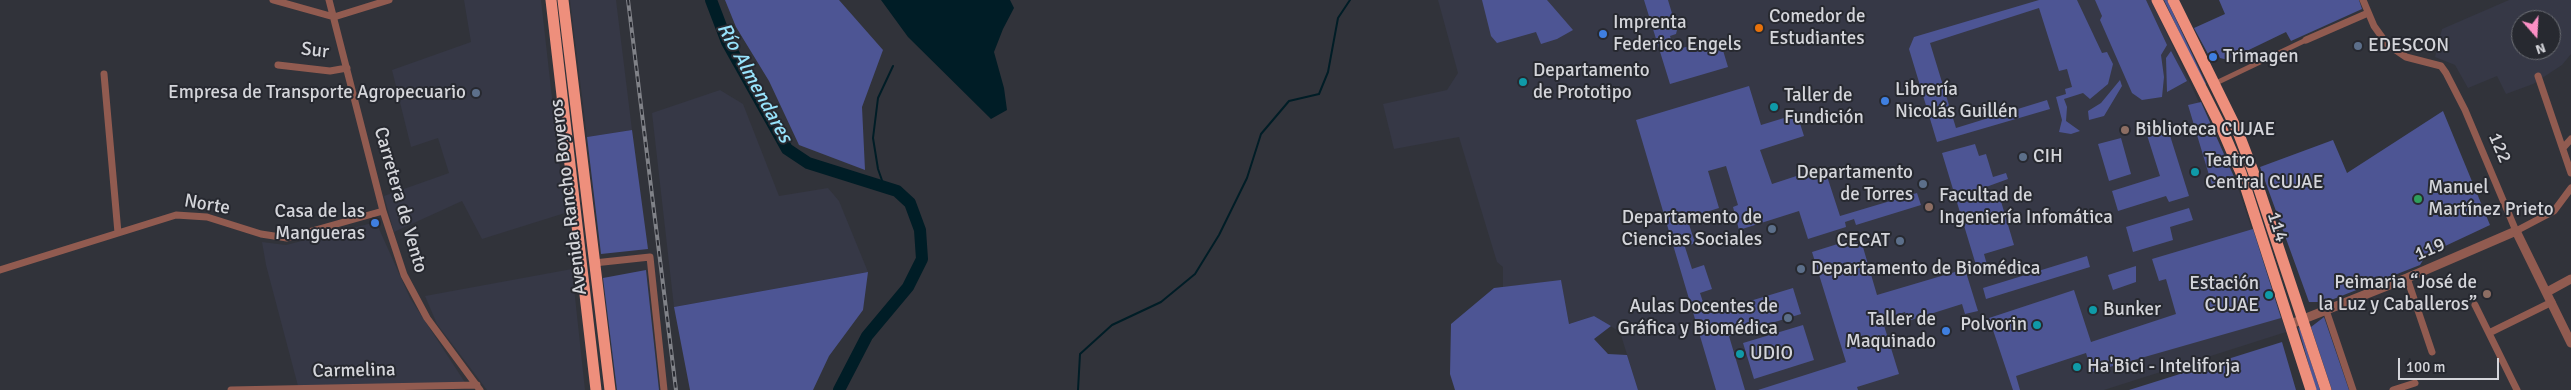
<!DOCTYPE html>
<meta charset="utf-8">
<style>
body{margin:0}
#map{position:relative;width:2571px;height:390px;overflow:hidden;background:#31333a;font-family:Signika,sans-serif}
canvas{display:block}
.north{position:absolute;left:2511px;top:10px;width:50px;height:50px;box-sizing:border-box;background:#272930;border:1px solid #6c6e74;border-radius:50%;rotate:161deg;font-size:14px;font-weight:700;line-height:20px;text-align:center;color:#d4d5da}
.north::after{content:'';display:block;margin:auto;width:18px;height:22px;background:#fb8fc5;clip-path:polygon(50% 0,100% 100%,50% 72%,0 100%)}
.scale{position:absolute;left:2398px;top:358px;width:101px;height:22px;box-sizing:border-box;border:2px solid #d4d5da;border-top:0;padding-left:6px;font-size:15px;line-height:18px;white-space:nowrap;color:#d4d5da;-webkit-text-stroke:4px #272930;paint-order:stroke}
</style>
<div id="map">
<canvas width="2571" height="390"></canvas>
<div class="north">N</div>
<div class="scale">100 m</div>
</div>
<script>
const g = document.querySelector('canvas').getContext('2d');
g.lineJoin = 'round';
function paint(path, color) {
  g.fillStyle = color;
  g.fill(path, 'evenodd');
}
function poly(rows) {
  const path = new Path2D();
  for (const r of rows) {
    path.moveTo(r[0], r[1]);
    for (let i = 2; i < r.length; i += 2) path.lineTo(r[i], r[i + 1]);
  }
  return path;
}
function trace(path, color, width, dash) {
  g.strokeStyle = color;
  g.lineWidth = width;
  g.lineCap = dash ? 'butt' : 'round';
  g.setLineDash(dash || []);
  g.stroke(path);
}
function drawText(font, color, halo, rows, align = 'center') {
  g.font = font + ' Signika,sans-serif';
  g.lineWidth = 4;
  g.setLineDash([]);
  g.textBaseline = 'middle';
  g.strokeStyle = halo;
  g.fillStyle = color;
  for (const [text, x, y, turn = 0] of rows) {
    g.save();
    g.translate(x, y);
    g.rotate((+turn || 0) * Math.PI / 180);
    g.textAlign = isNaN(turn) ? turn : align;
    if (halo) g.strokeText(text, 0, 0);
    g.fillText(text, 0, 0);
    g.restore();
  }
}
const built = poly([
 [464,0,541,0,565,213,482,239,462,201,394,232,384,196,449,173,438,138,411,147,392,70,471,42],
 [570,0,616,0,632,130,587,137],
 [1438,0,2151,0,2235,179,2286,332,2104,390,1638,390,1620,332,1594,316,1569,324,1561,281,1503,287,1503,267,1497,262,1459,137,1394,149,1383,104,1447,90,1458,73],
 [2509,0,2571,0,2571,54,2562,65,2533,84,2506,94,2497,76,2468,88,2455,65,2435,57,2442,29],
 [2521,20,2551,20,2551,50,2521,50],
 [720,90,743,104,779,196,828,188,839,201,868,272,674,307,652,113],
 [376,222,410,298,466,384,298,386,266,265,262,242,286,245],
 [572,269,585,390,487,390,437,324,425,296]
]);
const green = poly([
 [725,0,839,0,883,50,862,107,865,170,799,145,769,81,736,27],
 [1482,0,1547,0,1573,30,1557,39,1541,44,1536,32,1497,43,1491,36],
 [1644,0,1668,0,1677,30,1676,34,1670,36,1674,50,1710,41,1722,47,1728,67,1670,84],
 [2039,0,2077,0,2102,53,2107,52,2113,64,2108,84,2090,99,2083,93,2064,99,2067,107,2066,121,2080,131,2071,134,2059,132,2062,120,2056,97,2066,94,2065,89,2072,87,2067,69,2059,71,2039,8,1930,43,1956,128,2047,100,2050,109,1937,142,1909,49,1914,37],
 [2095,0,2146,0,2167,45,2161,55,2164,77,2162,97,2142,100,2132,93,2100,20,2102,16],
 [2164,0,2167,0,2206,84,2204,85],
 [2219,0,2359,0,2362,9,2291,41,2286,32,2228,60,2220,58,2216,50,2208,54,2194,28,2225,14],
 [2171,51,2187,81,2167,92,2166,58],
 [2120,80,2122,86,2104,116,2089,120,2088,111,2101,103],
 [1749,86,1761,125,1797,114,1804,136,1760,150,1772,184,1824,167,1840,216,1917,193,1921,205,1856,225,1854,219,1845,222,1846,227,1808,239,1799,211,1739,230,1733,207,1738,205,1726,166,1708,171,1719,208,1687,218,1695,243,1685,247,1692,269,1704,265,1712,289,1700,293,1707,314,1793,288,1801,314,1729,336,1745,390,1716,390,1636,120],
 [2201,102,2235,179,2212,185,2188,105],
 [2443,111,2490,225,2426,255,2420,265,2326,302,2309,302,2260,167,2333,140,2347,173],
 [2167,126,2189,196,2169,202,2166,196,2118,211,2112,191,2160,176,2146,132],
 [632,130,648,249,601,254,587,137],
 [2121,138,2131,174,2109,181,2098,144],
 [1975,144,1979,156,1986,154,1993,177,2006,173,2008,179,1986,187,1990,200,2000,198,2014,245,1984,254,1989,272,1979,275,1942,153],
 [2189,208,2193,220,2170,227,2173,240,2133,252,2126,227],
 [2253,229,2281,318,2092,372,2086,353,2016,376,2020,390,2013,390,1989,318,2074,290,2091,342,2176,314,2166,279,2159,281,2152,259],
 [1860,237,1877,295,1965,269,1978,311,1965,314,1962,304,1908,321,1905,312,1882,319,1899,374,1857,387,1858,390,1758,390,1846,362,1812,252],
 [2087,256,2090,267,1986,299,1983,288],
 [2136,266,2136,282,2113,290,2108,275],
 [646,270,659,390,617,390,603,278],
 [868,272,863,310,829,356,813,390,690,390,674,307],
 [1561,280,1569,324,1594,316,1611,326,1594,339,1608,354,1627,355,1638,390,1455,390,1450,374,1451,324,1494,288],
 [2324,317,2349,390,2332,390,2311,327],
 [1803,325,1814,360,1754,379,1743,343],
 [2298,327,2300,329,2320,390,2316,390],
 [2282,342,2296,390,2129,390]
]);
const water = poly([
 [881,0,1010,0,1014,8,1003,29,994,52,1004,88,1007,110,991,119,908,37]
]);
const stream = poly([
 [884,186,878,169,873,138,878,98,893,66],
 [1078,390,1080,354,1112,325,1161,302,1195,274,1219,235,1247,178,1261,134,1289,101,1319,94,1328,72,1338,18,1350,0]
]);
const river = poly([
 [711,0,727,42,787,149,808,163,897,191,910,203,920,230,922,259,908,287,867,336,839,390]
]);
const pedestrian = poly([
 [2214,84,2306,40]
]);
const minor = poly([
 [273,0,334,17,389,0],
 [329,0,383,211,404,275,427,318,480,390],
 [2363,0,2374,26,2387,44,2406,57,2441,66,2446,73,2465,110,2516,231,2554,211,2571,188],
 [2306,40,2368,13],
 [278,65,330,71,347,68],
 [104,74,118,233],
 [2538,76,2571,173],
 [2563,148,2571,139],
 [594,263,650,257,664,390],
 [0,270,176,215,207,217,261,234,287,238,383,211],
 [2407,278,2432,352],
 [2475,305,2517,390],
 [2326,310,2353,390],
 [2489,333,2552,302],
 [231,390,477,385],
 [2393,390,2415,383]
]);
const tertiary = poly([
 [2547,292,2571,279],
 [2291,324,2407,278,2516,231,2571,343]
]);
const trunk = poly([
 [551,0,596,390],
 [563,0,610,390],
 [2157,0,2222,129,2241,173,2311,390],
 [2173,0,2238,132,2253,171,2326,390]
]);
const rail = poly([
 [628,0,676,390]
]);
const markers = [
 [1759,28,5,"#e8710a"],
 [1603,34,5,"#3f7fe0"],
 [2358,46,5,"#5c6f8a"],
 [2213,57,5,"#3f7fe0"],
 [1523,82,5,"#0f9aa8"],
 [476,93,5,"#5c6f8a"],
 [1885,101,5,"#3f7fe0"],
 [1774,107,5,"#0f9aa8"],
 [2125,130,5,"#8d6e63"],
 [2023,157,5,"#5c6f8a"],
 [2195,172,5,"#0f9aa8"],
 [1923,184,5,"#5c6f8a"],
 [2418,199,5,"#2e9e5b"],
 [1929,207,5,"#8d6e63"],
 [375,223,5,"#3f7fe0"],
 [1772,229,5,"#5c6f8a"],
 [1900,241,5,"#5c6f8a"],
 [1801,269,5,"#5c6f8a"],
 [2487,294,5,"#8d6e63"],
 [2269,295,5,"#0f9aa8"],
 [2093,310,5,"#0f9aa8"],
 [1788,318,5,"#5c6f8a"],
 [2037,325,5,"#0f9aa8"],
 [1946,331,5,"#3f7fe0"],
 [1740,354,5,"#0f9aa8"],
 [2077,367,5,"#0f9aa8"]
];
const poiNames = [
 ["Comedor de",1769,17],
 ["Estudiantes",1769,39],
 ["Imprenta",1613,23],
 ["Federico Engels",1613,45],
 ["EDESCON",2368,46],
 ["Trimagen",2223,57],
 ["Departamento",1533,71],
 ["de Prototipo",1533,93],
 ["Librería",1895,90],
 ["Nicolás Guillén",1895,112],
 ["Empresa de Transporte Agropecuario",466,93,"right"],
 ["Taller de",1784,96],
 ["Fundición",1784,118],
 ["Biblioteca CUJAE",2135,130],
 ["CIH",2033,157],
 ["Teatro",2205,161],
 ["Central CUJAE",2205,183],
 ["Departamento",1913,173,"right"],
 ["de Torres",1913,195,"right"],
 ["Manuel",2428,188],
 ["Martínez Prieto",2428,210],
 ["Facultad de",1939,196],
 ["Ingeniería Infomática",1939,218],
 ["Casa de las",365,212,"right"],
 ["Mangueras",365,234,"right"],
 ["Departamento de",1762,218,"right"],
 ["Ciencias Sociales",1762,240,"right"],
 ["CECAT",1890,241,"right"],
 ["Departamento de Biomédica",1811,269],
 ["Peimaria “José de",2477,283,"right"],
 ["la Luz y Caballeros”",2477,305,"right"],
 ["Estación",2259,284,"right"],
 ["CUJAE",2259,306,"right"],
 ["Aulas Docentes de",1778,307,"right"],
 ["Gráfica y Biomédica",1778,329,"right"],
 ["Bunker",2103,310],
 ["Taller de",1936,320,"right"],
 ["Maquinado",1936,342,"right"],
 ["Polvorin",2027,325,"right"],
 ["UDIO",1750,354],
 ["Ha'Bici - Inteliforja",2087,367]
];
const streetNames = [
 ["Sur",315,51,7],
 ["122",2499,148,67],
 ["Avenida Rancho Boyeros",569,197,-97],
 ["Carretera de Vento",400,200,74],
 ["Norte",207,205,10],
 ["114",2277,227,72],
 ["119",2430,250,-23],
 ["Carmelina",354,371,-1]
];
const waterNames = [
 ["Río Almendares",754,83,61]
];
paint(built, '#363846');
paint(green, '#4d5594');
paint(water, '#001d26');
trace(stream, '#001d26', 2);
trace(river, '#001d26', 12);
trace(pedestrian, '#915b50', 5);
trace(minor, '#915b50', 7);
trace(tertiary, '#915b50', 9);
trace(trunk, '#ee8f7c', 11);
trace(rail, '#808288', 4);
trace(rail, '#272930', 2, [5.5]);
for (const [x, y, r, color] of markers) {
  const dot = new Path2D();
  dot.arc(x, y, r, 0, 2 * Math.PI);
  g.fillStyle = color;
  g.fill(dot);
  trace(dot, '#272930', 2);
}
drawText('19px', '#d4d5da', '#272930', poiNames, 'left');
drawText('19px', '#d4d5da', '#272930', streetNames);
drawText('italic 20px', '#98e3fc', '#272930', waterNames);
</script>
